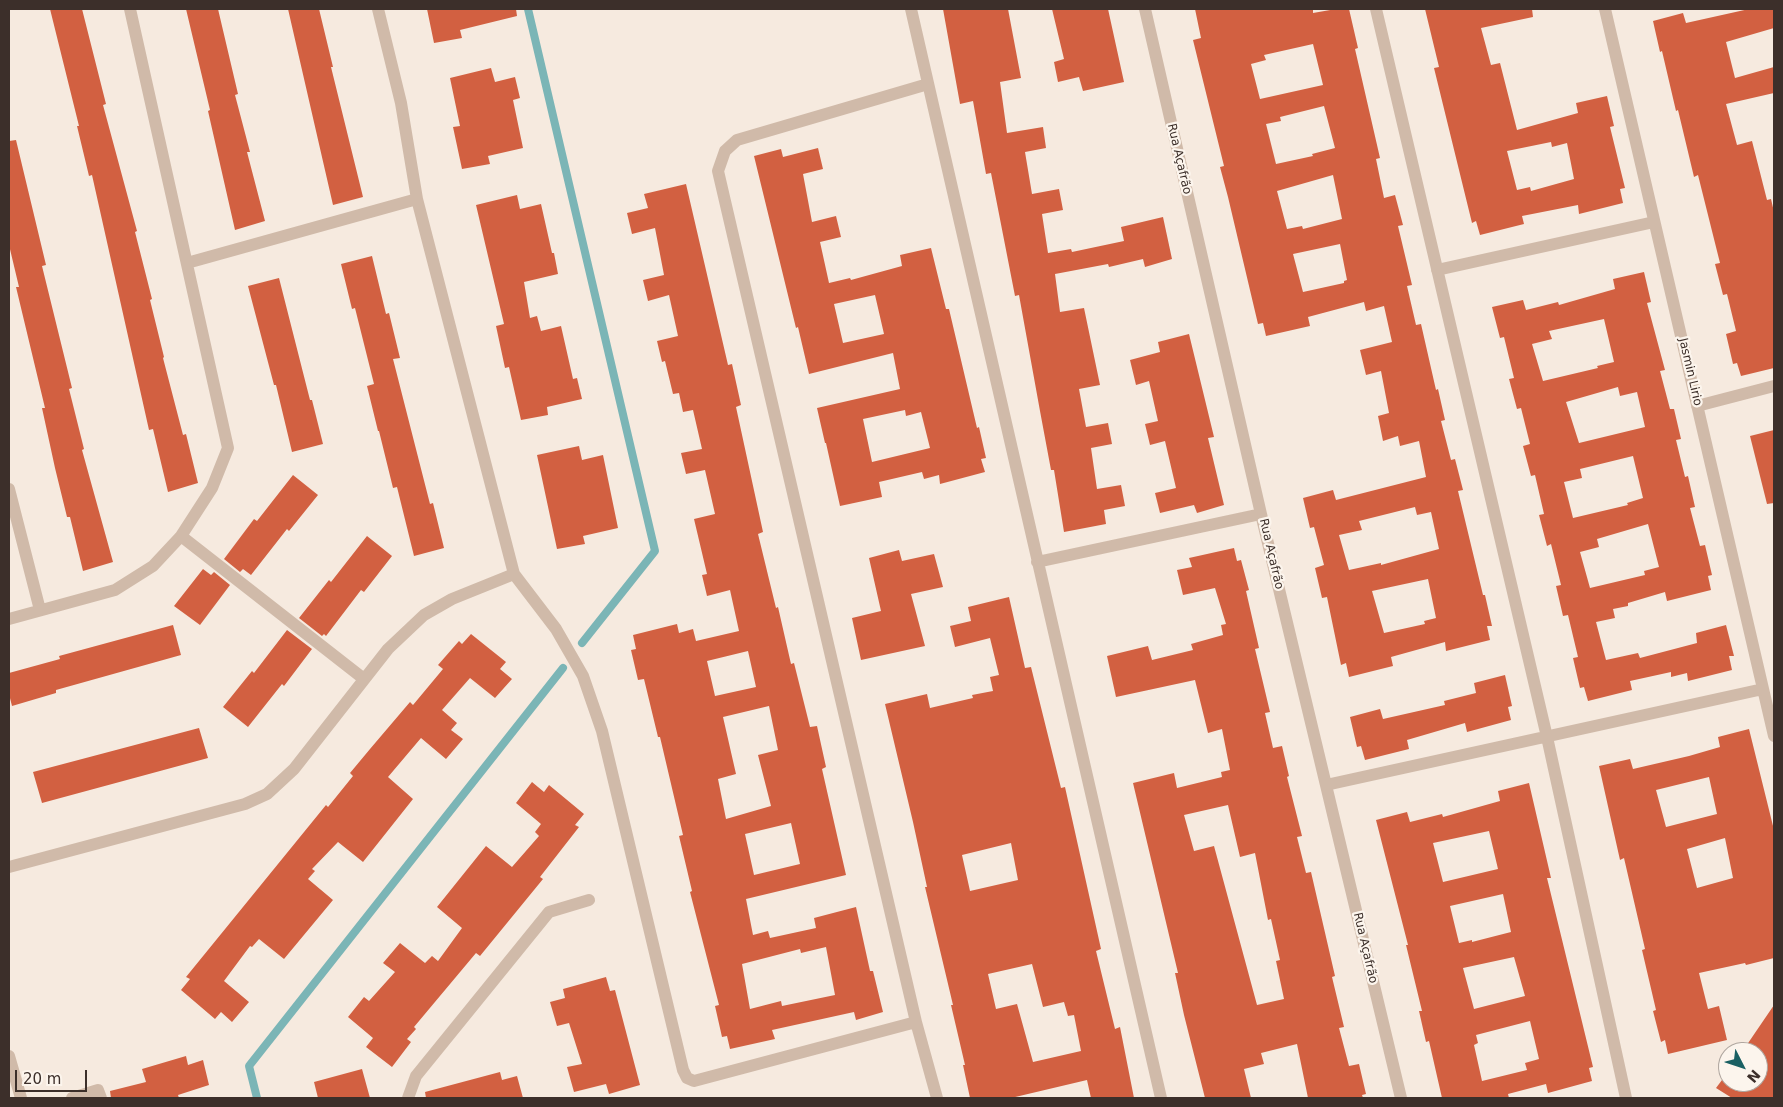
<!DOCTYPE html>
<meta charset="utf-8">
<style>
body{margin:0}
#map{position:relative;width:1783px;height:1107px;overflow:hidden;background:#f6eadf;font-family:"DejaVu Sans",sans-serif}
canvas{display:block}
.frame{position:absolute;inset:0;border:10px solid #3c2f2a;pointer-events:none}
.north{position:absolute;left:1718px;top:1042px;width:50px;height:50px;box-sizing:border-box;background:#fcf5ed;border:1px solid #afa69f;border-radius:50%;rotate:131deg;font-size:14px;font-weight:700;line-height:20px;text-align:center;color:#3c2f2a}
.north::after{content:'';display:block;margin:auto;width:18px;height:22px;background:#1a6063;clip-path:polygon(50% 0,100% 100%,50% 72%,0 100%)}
.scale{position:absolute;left:15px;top:1070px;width:72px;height:22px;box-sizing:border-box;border:2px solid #3c2f2a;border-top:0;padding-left:6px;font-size:15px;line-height:18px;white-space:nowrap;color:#3c2f2a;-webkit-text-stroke:4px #fcf5ed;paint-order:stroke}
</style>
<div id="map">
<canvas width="1783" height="1107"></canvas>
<div class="frame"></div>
<div class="north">N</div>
<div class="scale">20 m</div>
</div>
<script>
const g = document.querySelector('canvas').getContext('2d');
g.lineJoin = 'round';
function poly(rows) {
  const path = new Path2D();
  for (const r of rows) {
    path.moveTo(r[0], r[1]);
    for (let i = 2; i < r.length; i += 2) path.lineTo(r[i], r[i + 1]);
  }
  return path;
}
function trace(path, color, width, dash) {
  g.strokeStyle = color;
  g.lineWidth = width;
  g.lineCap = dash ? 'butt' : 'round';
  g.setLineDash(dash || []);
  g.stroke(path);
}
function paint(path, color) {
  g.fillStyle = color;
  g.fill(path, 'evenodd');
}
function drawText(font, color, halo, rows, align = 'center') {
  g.font = font + ' "DejaVu Sans",sans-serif';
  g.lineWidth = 4.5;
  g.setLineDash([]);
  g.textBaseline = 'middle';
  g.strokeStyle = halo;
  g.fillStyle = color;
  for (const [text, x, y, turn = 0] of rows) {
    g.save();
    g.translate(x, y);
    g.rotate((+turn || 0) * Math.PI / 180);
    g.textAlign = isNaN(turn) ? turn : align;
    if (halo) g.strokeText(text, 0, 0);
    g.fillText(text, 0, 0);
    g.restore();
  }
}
const stream = poly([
 [528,9,655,551,582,643],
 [257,1098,249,1066,563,668]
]);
const building = poly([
 [50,9,82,9,106,104,103,105,137,231,135,232,152,299,150,300,164,357,163,358,183,435,186,434,198,483,168,492,153,429,149,430,92,175,89,176,77,126,79,126],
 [186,9,218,9,238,94,235,95,250,152,247,152,265,221,235,230,208,111,210,110],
 [288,9,319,9,333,67,331,67,363,197,333,205],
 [427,9,516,9,517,16,460,30,462,38,434,43],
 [943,9,1008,9,1021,78,1000,82,1007,133,1043,127,1046,148,1025,152,1032,194,1059,189,1063,210,1042,214,1048,253,1071,249,1072,252,1124,241,1121,227,1163,217,1172,259,1145,267,1143,259,1109,267,1108,264,1055,274,1060,312,1084,308,1100,385,1079,389,1086,427,1108,423,1112,444,1091,448,1097,489,1121,485,1125,506,1104,510,1106,524,1064,532,1054,470,1051,470,1040,411,1019,295,1015,296,991,173,986,174,973,101,960,104],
 [1052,9,1108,9,1124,82,1083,91,1079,77,1058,82,1054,62,1064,59],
 [1195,9,1313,9,1313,13,1336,9,1349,9,1358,48,1355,49,1380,158,1376,159,1384,198,1395,195,1403,225,1398,226,1412,285,1407,286,1416,325,1421,324,1436,390,1438,389,1445,420,1441,421,1451,460,1455,459,1463,490,1458,491,1483,595,1485,595,1492,626,1487,626,1490,640,1446,651,1445,642,1391,657,1393,666,1349,677,1346,663,1341,665,1327,597,1322,598,1315,568,1324,565,1314,527,1310,528,1303,498,1333,490,1336,500,1426,477,1419,441,1400,446,1398,436,1383,441,1378,416,1389,413,1381,371,1366,375,1360,350,1392,342,1384,306,1366,311,1364,302,1308,317,1310,326,1266,336,1263,323,1258,324,1228,197,1220,167,1224,166,1193,40,1201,38],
 [1313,44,1323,85,1260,99,1251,64,1266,60,1264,55],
 [1324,106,1335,148,1312,154,1313,156,1276,164,1266,124,1281,121,1280,117],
 [1333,175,1342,219,1303,229,1302,226,1287,229,1277,191],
 [1340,244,1347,280,1344,281,1344,283,1303,292,1293,254],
 [1415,507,1417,515,1431,512,1439,549,1381,565,1381,563,1349,570,1339,535,1362,530,1359,521],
 [1428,579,1436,618,1424,621,1425,624,1384,633,1372,591],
 [1425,9,1532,9,1533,17,1481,28,1491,65,1500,63,1517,130,1578,113,1576,103,1607,96,1614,126,1610,127,1625,188,1620,189,1623,203,1579,214,1578,205,1522,216,1524,224,1480,235,1476,221,1472,223,1434,68,1439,67],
 [1551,142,1552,147,1567,143,1574,179,1531,191,1530,187,1517,190,1507,151],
 [1749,9,1774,9,1774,28,1726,42,1735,78,1774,67,1774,93,1726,104,1737,145,1752,141,1767,200,1771,199,1774,212,1774,368,1741,376,1737,363,1733,364,1726,334,1736,331,1727,294,1723,295,1715,264,1720,263,1698,175,1694,177,1678,110,1676,111,1662,51,1660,52,1653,21,1683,13,1686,23],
 [491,68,495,82,515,77,520,98,513,100,523,148,488,156,490,164,462,169,453,127,460,126,450,78],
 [16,140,46,265,42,266,72,388,69,389,84,449,82,450,113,562,83,571,70,517,67,517,55,468,42,408,45,408,16,287,19,287,9,245,9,141],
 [818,148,823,169,803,174,812,222,836,216,841,237,820,242,829,283,850,278,851,280,902,266,900,255,931,248,946,309,949,309,977,428,979,427,986,458,981,459,985,472,940,484,939,475,924,479,922,472,879,482,882,497,840,506,826,443,825,443,817,408,900,389,893,353,809,374,798,327,796,328,754,156,781,149,783,157],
 [875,295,884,334,843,343,834,304],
 [905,410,906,416,921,412,930,448,872,462,863,419],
 [686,184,728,365,732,364,741,405,736,407,763,532,758,534,776,608,778,607,791,664,794,663,810,727,817,726,826,767,822,769,846,875,746,899,753,935,768,931,770,938,816,928,814,918,856,907,870,971,873,971,883,1012,856,1020,854,1012,772,1030,775,1039,730,1049,727,1036,722,1037,715,1006,719,1005,690,892,692,891,679,836,683,835,660,737,658,737,644,679,638,680,631,650,636,649,633,635,677,624,679,633,693,629,696,641,739,631,730,590,707,596,702,575,707,574,694,519,715,514,705,470,686,474,681,453,702,449,693,410,683,412,679,393,673,394,665,361,662,362,657,341,678,336,669,295,648,301,643,280,664,275,655,228,632,234,627,213,648,208,644,194],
 [748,651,756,687,715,696,707,661],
 [769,706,778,750,758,755,771,806,726,819,718,779,736,774,723,717],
 [791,823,800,864,754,875,745,834],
 [826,947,835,995,782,1006,781,1001,750,1009,742,964,800,949,801,953],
 [517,195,520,209,541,204,552,253,554,253,558,274,524,282,530,318,537,316,541,331,561,326,573,379,577,378,582,399,547,407,548,415,521,420,509,367,505,368,496,326,504,324,476,205],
 [372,256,386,314,389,313,400,358,393,359,430,504,433,503,444,548,414,556,397,487,393,488,379,431,378,431,367,386,374,384,355,308,352,309,341,264],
 [1644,272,1651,302,1647,303,1665,370,1660,371,1670,409,1674,409,1681,439,1676,440,1685,477,1688,476,1695,507,1690,508,1700,546,1705,545,1712,575,1708,576,1711,590,1667,601,1665,592,1628,603,1628,606,1613,609,1615,618,1596,622,1606,660,1638,653,1640,658,1697,643,1696,633,1726,625,1734,656,1729,656,1732,670,1688,681,1687,673,1671,677,1671,672,1630,681,1632,690,1588,701,1584,687,1580,688,1573,658,1578,657,1568,615,1563,616,1556,586,1561,585,1551,544,1547,546,1539,515,1544,514,1535,475,1531,476,1523,446,1530,444,1521,408,1517,409,1509,379,1514,378,1504,337,1500,338,1492,307,1523,300,1526,310,1558,302,1559,305,1615,289,1613,279],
 [1604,319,1614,362,1597,366,1598,368,1543,381,1532,344,1552,339,1549,331],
 [1618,387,1620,396,1637,392,1645,427,1579,443,1566,402],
 [1633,456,1643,498,1627,503,1628,505,1573,518,1564,482,1582,478,1580,469],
 [1648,524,1659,567,1644,571,1645,575,1590,588,1580,552,1599,547,1597,539],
 [279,278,310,400,312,400,323,444,292,452,276,385,274,385,248,286],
 [1189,334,1214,437,1208,438,1224,505,1197,513,1194,505,1160,513,1155,493,1176,488,1165,441,1150,445,1145,424,1158,421,1149,381,1136,385,1130,360,1160,352,1158,342],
 [1774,430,1774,503,1767,504,1750,436],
 [579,446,582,460,603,455,618,528,583,536,585,544,557,549,537,455],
 [293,475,318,495,289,531,287,529,251,575,243,569,240,572,224,559,254,519,257,521],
 [367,536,392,556,364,592,361,590,326,636,324,634,322,636,299,618,329,580,331,582],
 [1234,548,1237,561,1241,560,1249,590,1246,591,1259,648,1255,649,1270,712,1265,713,1273,748,1282,746,1289,776,1287,777,1302,836,1297,837,1306,873,1311,872,1335,976,1332,977,1344,1027,1339,1028,1349,1066,1359,1064,1366,1094,1362,1095,1363,1098,1308,1098,1297,1044,1261,1053,1264,1064,1244,1069,1251,1098,1205,1098,1184,1015,1175,973,1178,973,1133,783,1174,773,1177,788,1222,777,1221,772,1230,770,1222,729,1208,733,1195,680,1116,697,1107,656,1148,646,1152,660,1193,650,1191,644,1223,635,1221,625,1226,624,1215,588,1183,595,1177,570,1192,567,1189,558],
 [1228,805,1240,857,1255,853,1268,920,1271,919,1280,960,1276,961,1284,999,1257,1005,1214,846,1194,851,1184,815],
 [899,550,902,561,934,554,943,587,911,594,925,646,861,660,852,618,881,611,869,558],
 [203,569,211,575,214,572,230,585,200,625,174,606],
 [1009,597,1025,668,1031,667,1061,788,1065,787,1101,949,1096,951,1115,1029,1120,1027,1134,1098,1091,1098,1087,1080,1011,1098,970,1098,963,1065,965,1065,951,1005,953,1005,925,887,927,887,913,822,885,704,927,694,930,708,973,698,972,695,993,691,990,677,999,675,990,638,955,647,950,626,971,621,968,607],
 [1011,843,1018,880,970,891,962,855],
 [1032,964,1043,1007,1064,1002,1068,1016,1074,1015,1081,1051,1033,1062,1017,1004,996,1009,988,974],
 [173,625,181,655,56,690,56,693,12,706,9,694,9,673,60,659,59,656],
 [287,630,312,649,284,686,282,684,248,727,223,707,252,671,254,673],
 [471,634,506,662,500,669,512,679,495,698,470,678,442,710,457,723,451,730,463,739,446,759,421,738,388,777,413,799,363,862,338,842,312,869,315,871,308,879,333,900,284,959,259,939,252,947,250,946,224,981,249,1002,232,1022,221,1012,215,1019,181,990,190,979,186,977,326,805,328,807,353,776,350,773,370,749,410,702,413,705,443,669,438,665,459,641,462,644],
 [1505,675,1512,706,1508,707,1511,720,1467,732,1465,723,1407,740,1409,749,1365,760,1361,746,1357,747,1350,717,1380,709,1383,719,1445,705,1444,701,1476,693,1474,683],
 [199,728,208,758,42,803,33,772],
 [1749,729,1774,830,1774,958,1746,965,1745,963,1699,973,1708,1009,1719,1006,1727,1040,1668,1054,1665,1040,1661,1042,1653,1011,1656,1010,1642,950,1645,949,1624,858,1620,860,1599,766,1630,759,1633,769,1689,756,1720,747,1718,737],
 [1709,777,1717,814,1666,827,1656,790],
 [1725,838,1733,878,1697,888,1687,849],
 [532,782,544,792,549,785,584,814,575,825,579,827,540,877,543,879,480,956,476,953,414,1027,416,1029,407,1039,411,1042,392,1067,366,1047,373,1038,348,1017,364,997,369,1001,395,972,383,963,400,943,425,963,432,956,438,961,462,928,437,907,486,846,512,867,539,836,535,832,541,824,516,803],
 [1529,783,1551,878,1547,878,1593,1067,1589,1068,1592,1081,1548,1093,1546,1084,1508,1094,1509,1098,1442,1098,1429,1041,1426,1042,1419,1011,1422,1011,1406,945,1408,945,1376,820,1407,812,1410,822,1442,814,1443,817,1500,801,1498,791],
 [1489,831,1498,869,1443,882,1433,843],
 [1503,894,1511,932,1472,942,1472,940,1459,943,1450,906],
 [1514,957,1525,996,1474,1009,1463,968],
 [1530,1021,1539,1059,1525,1063,1527,1070,1482,1081,1474,1045,1478,1043,1476,1035],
 [606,977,610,991,615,990,640,1085,609,1094,606,1084,574,1092,567,1067,582,1064,569,1023,557,1026,550,1002,565,998,563,989],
 [1774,1005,1774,1098,1732,1098,1716,1088,1728,1072,1728,1082,1758,1082,1758,1052,1742,1052],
 [186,1056,188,1065,203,1060,209,1085,178,1095,179,1098,111,1098,110,1091,146,1082,142,1069],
 [362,1069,370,1098,318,1098,314,1082],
 [500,1072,502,1080,517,1076,523,1098,426,1098,425,1092]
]);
const minor = poly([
 [378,9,401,103,417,199,514,574,556,629,583,676,602,731,683,1070,687,1078,694,1081,916,1022],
 [911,9,1161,1098],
 [1145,9,1261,514,1401,1098],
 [1376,9,1547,737,1626,1098],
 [1605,9,1774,736],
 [928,84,737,140,725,151,718,171,916,1022,937,1098],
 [187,263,417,199],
 [1437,270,1654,222],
 [1697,406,1774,386],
 [9,489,40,610],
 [181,536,364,679],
 [1037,562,1261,514],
 [9,619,115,590,153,566,181,536,212,488,228,448,130,9],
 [1326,785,1763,689],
 [9,867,245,804,267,794,294,769,388,649,424,615,452,599,514,574],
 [9,1056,21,1098],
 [72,1098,98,1090,101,1098],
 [408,1098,416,1076,549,912,589,900]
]);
const streetNames = [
 ["Rua Açafrão",1179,159,77],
 ["Jasmin Lirio",1690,372,77],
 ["Rua Açafrão",1271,554,77],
 ["Rua Açafrão",1365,948,77]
];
trace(stream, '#7bb5b6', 8);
paint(building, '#d26041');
trace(minor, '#d0baa9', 12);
drawText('12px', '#3c2f2a', '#fcf5ed', streetNames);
</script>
